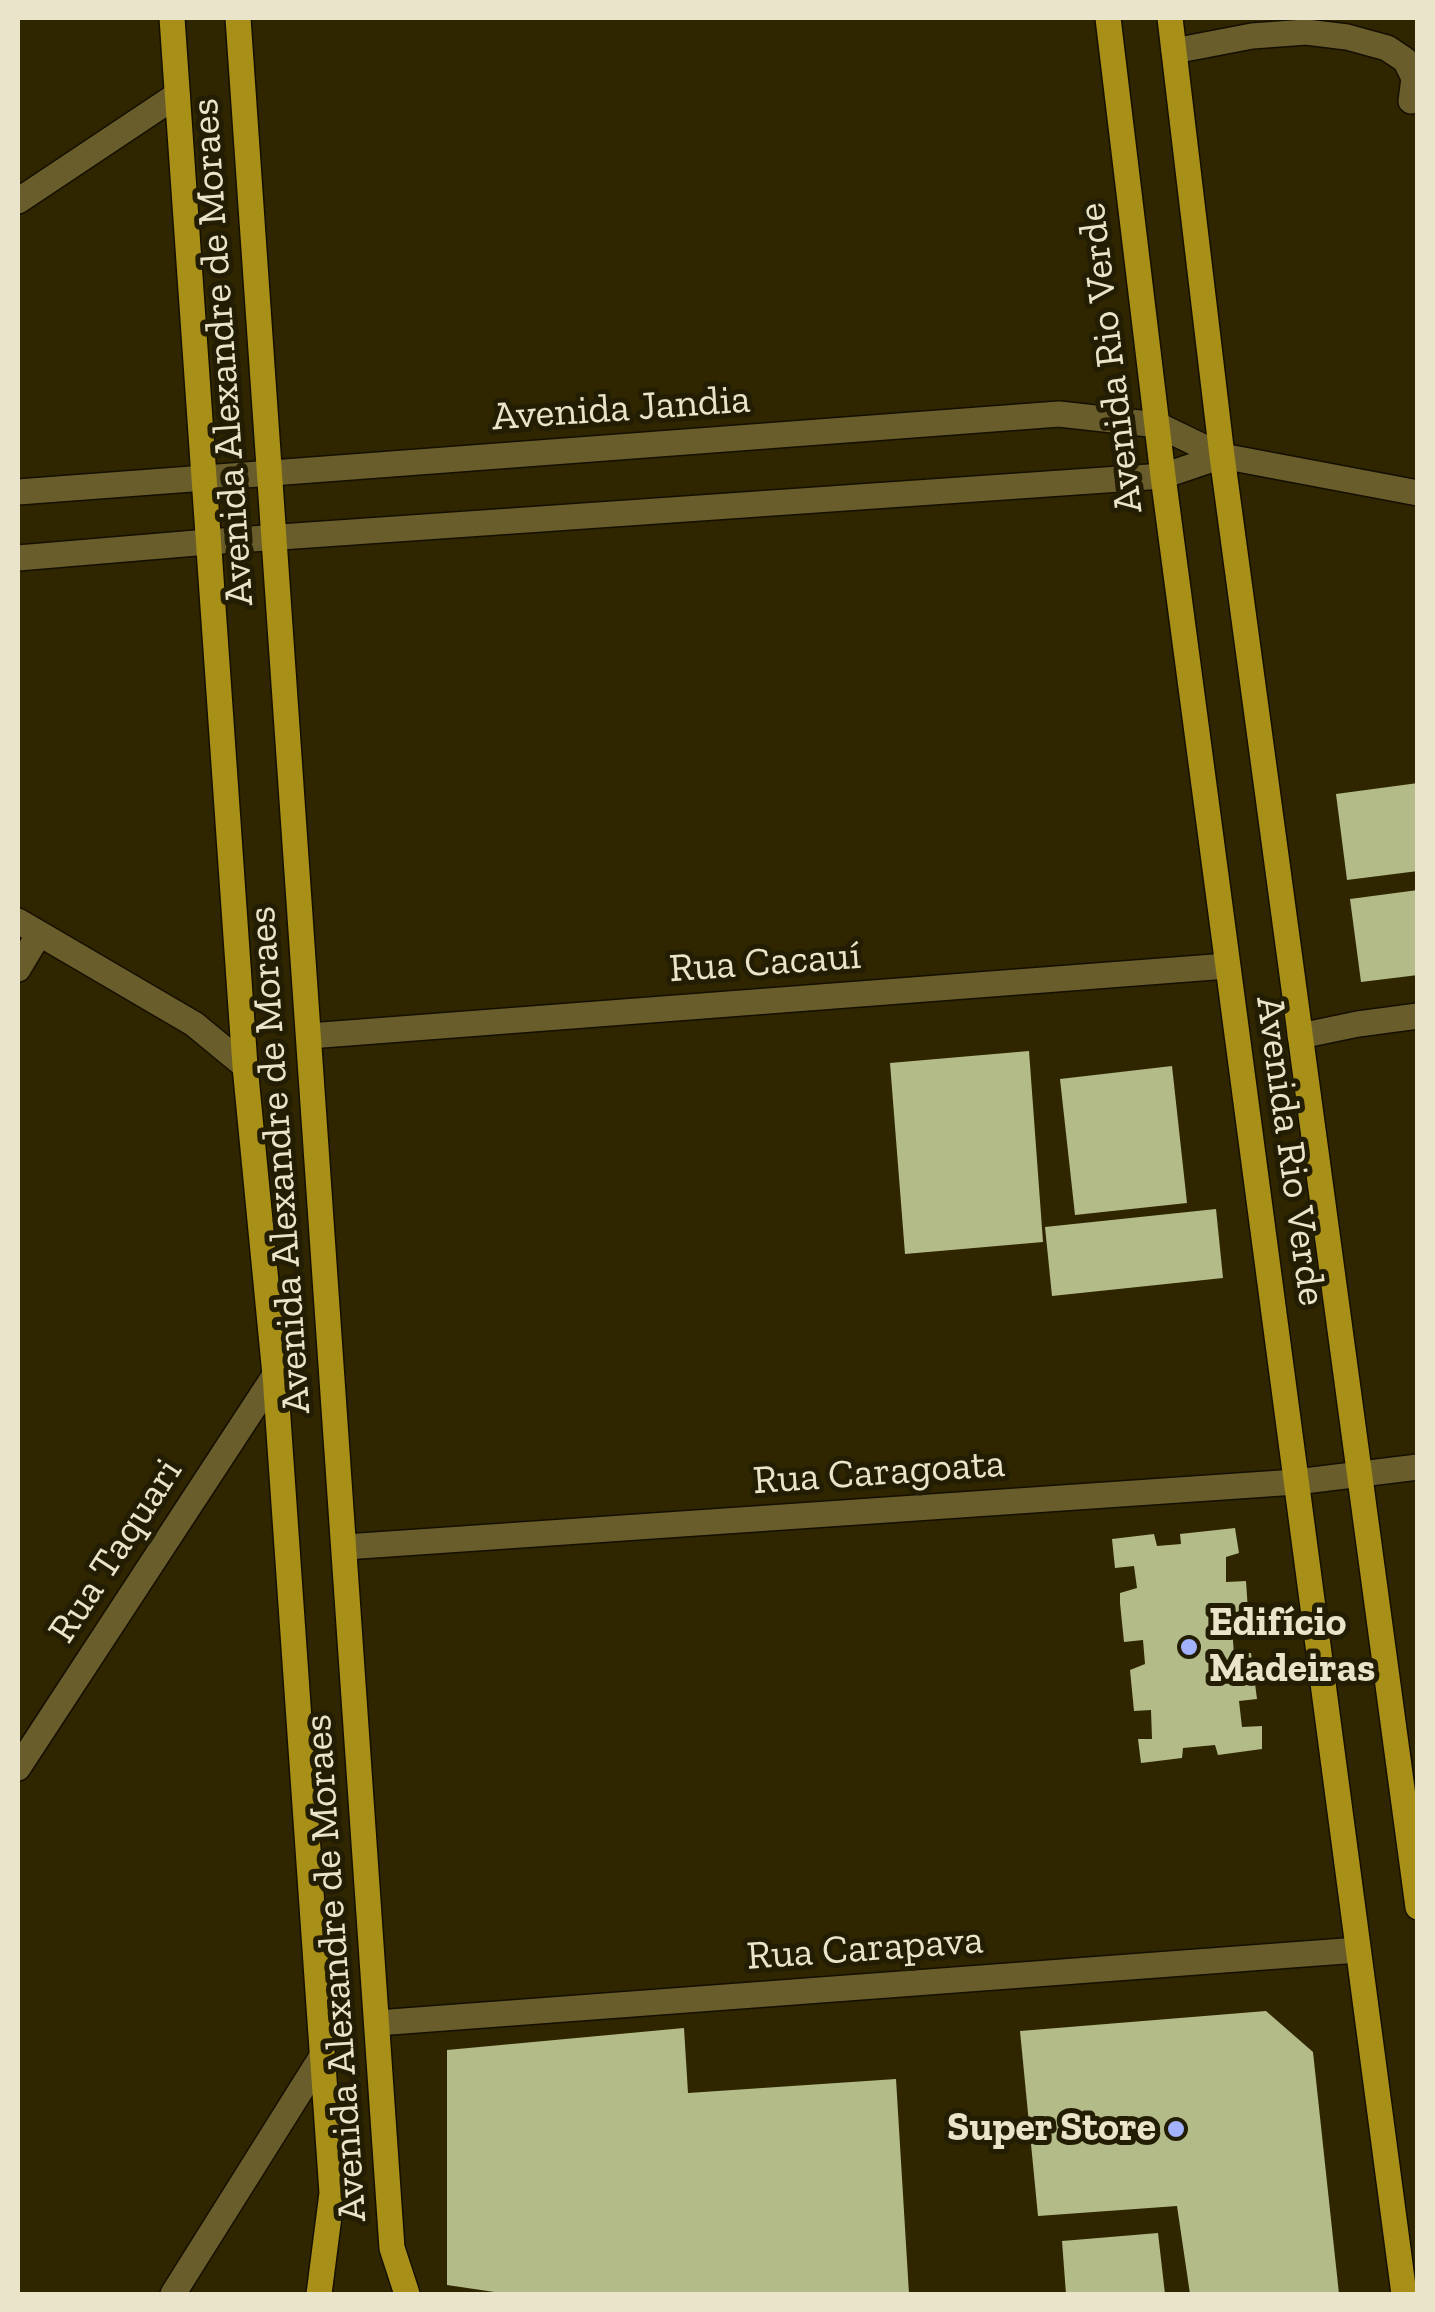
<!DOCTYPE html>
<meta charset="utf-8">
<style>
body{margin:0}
#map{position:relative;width:1435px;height:2312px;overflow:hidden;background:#2f2600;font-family:"Zilla Slab",serif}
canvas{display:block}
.frame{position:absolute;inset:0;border:20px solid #eae4ca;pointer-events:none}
</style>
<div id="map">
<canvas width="1435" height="2312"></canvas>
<div class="frame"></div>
</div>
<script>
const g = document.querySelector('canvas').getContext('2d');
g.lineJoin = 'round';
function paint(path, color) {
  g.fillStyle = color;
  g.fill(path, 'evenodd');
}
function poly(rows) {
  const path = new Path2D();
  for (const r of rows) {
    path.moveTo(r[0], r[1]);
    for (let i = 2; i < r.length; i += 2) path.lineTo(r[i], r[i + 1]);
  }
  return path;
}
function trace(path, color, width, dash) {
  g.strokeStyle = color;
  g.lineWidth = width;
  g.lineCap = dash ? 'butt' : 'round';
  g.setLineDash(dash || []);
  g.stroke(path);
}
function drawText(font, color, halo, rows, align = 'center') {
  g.font = font + ' "Zilla Slab",serif';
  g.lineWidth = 10;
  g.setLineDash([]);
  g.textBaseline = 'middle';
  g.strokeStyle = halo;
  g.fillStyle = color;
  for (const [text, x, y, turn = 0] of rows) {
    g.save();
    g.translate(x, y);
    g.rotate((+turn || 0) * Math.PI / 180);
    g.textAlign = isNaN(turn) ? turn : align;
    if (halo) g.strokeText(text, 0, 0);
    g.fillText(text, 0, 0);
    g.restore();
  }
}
const building = poly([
 [1418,783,1418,871,1347,880,1336,794],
 [1418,890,1418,975,1361,982,1350,899],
 [1029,1051,1043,1242,905,1254,890,1063],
 [1172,1066,1187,1203,1075,1215,1060,1079],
 [1216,1209,1223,1278,1052,1296,1045,1227],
 [1235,1528,1239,1553,1226,1557,1226,1582,1246,1581,1249,1626,1232,1628,1234,1654,1251,1653,1257,1699,1239,1701,1242,1727,1262,1726,1262,1749,1218,1755,1215,1745,1183,1748,1182,1758,1141,1763,1138,1739,1152,1739,1151,1710,1134,1711,1130,1670,1145,1664,1143,1640,1124,1642,1120,1603,1120,1593,1137,1588,1134,1566,1115,1568,1112,1539,1154,1534,1157,1546,1181,1544,1180,1534],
 [1266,2011,1313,2052,1339,2294,1190,2294,1177,2206,1038,2216,1020,2031],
 [684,2028,688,2093,896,2079,909,2294,508,2294,447,2285,447,2050],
 [1158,2233,1165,2294,1066,2294,1062,2241]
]);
const minor = poly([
 [1174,51,1252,36,1306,32,1347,37,1387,48,1405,60,1414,78,1411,101],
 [18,201,177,95],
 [18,492,1059,414,1158,425,1222,456,1418,493],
 [18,558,208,542,1163,476,1222,456],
 [18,921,194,1024,245,1066],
 [18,969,39,934],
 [309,1036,1227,966],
 [1300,1036,1358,1024,1418,1016],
 [345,1547,1296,1482,1418,1467],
 [18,1768,275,1375],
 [377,2023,1358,1950],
 [173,2294,321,2058]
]);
const major = poly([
 [172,18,245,1066,275,1375,332,2193,319,2294],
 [238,18,392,2248,407,2294],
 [1108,18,1163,476,1404,2294],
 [1170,18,1222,456,1418,1907]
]);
const markers = [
 [1189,1647,10,"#a3b2fd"],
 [1176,2129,10,"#a3b2fd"]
];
const streetNames = [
 ["Avenida Alexandre de Moraes",223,352,-94],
 ["Avenida Rio Verde",1111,358,-97],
 ["Avenida Jandia",621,409,-4],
 ["Rua Cacauí",765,963,-4],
 ["Avenida Rio Verde",1290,1151,82],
 ["Avenida Alexandre de Moraes",280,1160,-94],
 ["Rua Caragoata",879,1473,-4],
 ["Rua Taquari",116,1551,-57],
 ["Rua Carapava",865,1949,-4],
 ["Avenida Alexandre de Moraes",336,1968,-94]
];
const poiNames = [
 ["Edifício",1209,1624],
 ["Madeiras",1209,1670],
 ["Super Store",1156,2129,"right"]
];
paint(building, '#b3bb88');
trace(minor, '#150f00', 28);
trace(major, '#150f00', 28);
trace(minor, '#695d2c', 25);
trace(major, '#a78f18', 25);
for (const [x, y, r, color] of markers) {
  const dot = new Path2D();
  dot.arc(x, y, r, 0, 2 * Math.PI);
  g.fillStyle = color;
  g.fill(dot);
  trace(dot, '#231d04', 4);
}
drawText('40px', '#eae4ca', '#231d04', streetNames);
drawText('bold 40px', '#eae4ca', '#231d04', poiNames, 'left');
</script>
